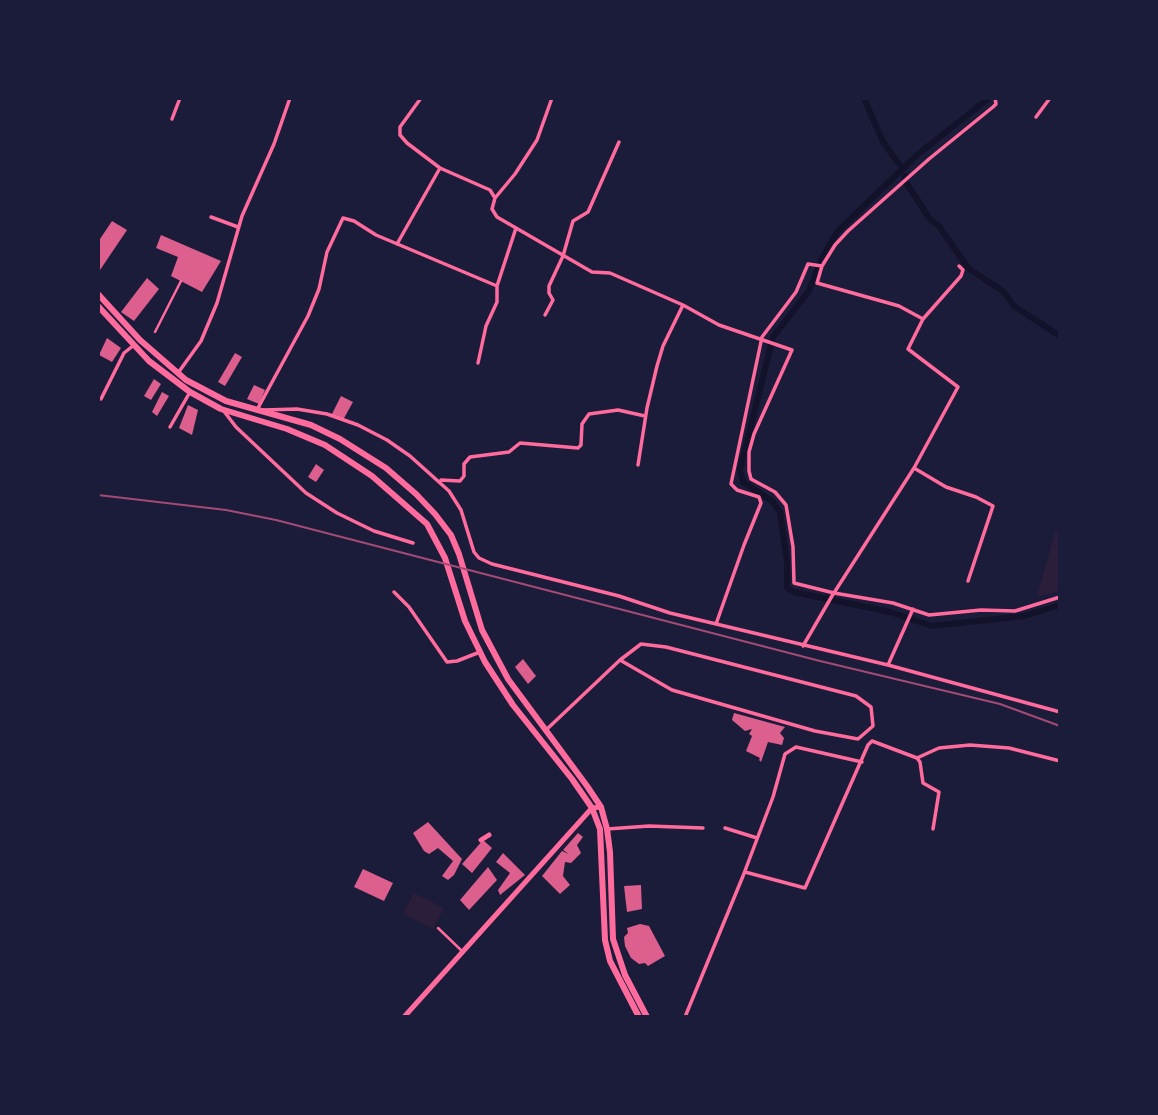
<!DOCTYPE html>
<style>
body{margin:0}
#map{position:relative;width:1158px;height:1115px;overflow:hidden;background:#1b1b3a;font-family:Manrope,sans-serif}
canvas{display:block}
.frame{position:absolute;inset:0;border:100px solid #1b1b3a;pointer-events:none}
</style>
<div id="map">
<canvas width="1158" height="1115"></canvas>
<div class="frame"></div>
</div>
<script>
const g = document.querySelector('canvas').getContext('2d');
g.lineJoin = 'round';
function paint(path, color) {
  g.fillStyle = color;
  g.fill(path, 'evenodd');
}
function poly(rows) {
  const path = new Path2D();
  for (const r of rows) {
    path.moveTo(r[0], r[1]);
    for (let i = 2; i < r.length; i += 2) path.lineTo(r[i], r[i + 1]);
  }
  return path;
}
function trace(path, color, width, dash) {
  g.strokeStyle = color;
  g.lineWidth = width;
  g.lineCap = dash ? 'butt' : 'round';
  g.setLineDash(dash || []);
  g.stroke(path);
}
const green = poly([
 [1060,530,1060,591,1037,597,1055,531],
 [414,893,444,908,433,929,403,914]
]);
const canal = poly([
 [864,98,883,142,899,164],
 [989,98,917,155,838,231,821,260,809,291,773,337,740,470,743,482,772,501,780,512,787,561,787,588,794,592,890,612,932,626,1024,616,1060,605],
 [905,176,905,181,930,219,939,226,968,268,1004,292,1014,306,1060,336]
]);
const building = poly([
 [112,221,127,230,98,273,98,242],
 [161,235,221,261,202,292,171,276,178,257,156,248],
 [147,278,159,289,134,321,121,312],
 [107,338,121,348,112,362,99,355],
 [235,353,242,357,225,386,218,382],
 [154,379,161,384,151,400,144,396],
 [254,385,265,390,259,404,247,399],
 [162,392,169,396,157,416,152,412],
 [341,396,353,402,343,420,331,416],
 [188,405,198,410,192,435,179,428],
 [316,464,324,470,316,482,308,477],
 [523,659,536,676,528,684,515,667],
 [734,713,785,727,780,733,784,738,782,745,768,742,761,762,759,760,760,758,746,751,752,736,749,734,752,729,745,731,732,720],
 [428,822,462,859,454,875,448,880,442,876,453,861,438,848,429,854,424,851,413,833],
 [578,833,583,837,577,845,581,853,571,863,565,862,563,876,570,885,560,894,542,876,562,851,569,854,563,850],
 [483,840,492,848,472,873,462,864],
 [503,853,525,875,500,895,498,890,510,873,496,862],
 [488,867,497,880,469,910,460,900],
 [363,869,393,883,384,901,354,887],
 [641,885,642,909,627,912,624,886],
 [640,924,649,926,665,956,648,966,645,963,639,964,631,958,625,946,624,937,628,933,627,928]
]);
const pedestrian = poly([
 [155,332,181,281],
 [438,928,463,952]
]);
const minor = poly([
 [421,98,400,127,400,135,407,143,440,168,490,190,495,198,492,209,497,217,592,272,610,273,683,305,663,346,657,366,647,408,638,465],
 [1036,117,1050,98],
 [172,119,180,98],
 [495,198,515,174,537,140,552,98],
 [211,217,238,227],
 [397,244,440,168],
 [683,305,719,325,792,350,754,434,749,452,749,471,751,479,775,492,786,505,793,547,794,583,834,593,893,603,929,615,981,610,1015,611,1060,597],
 [545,315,553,300,549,293,549,286,563,256,573,221,588,212,619,142],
 [923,319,899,306,817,283,822,266,835,245,848,231,929,159,993,107,996,104,995,98],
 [478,363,486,326,497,302,497,286,516,228],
 [178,373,201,341,217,303,242,216,274,144,290,98],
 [101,399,124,353,134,345],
 [258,408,308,316,319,289,327,252,343,218,354,221,376,235,497,286],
 [223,410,236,427,306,493,337,513,374,531,413,543],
 [263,410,297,409,327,414,358,425,387,440,410,456,449,491,461,510,474,552,479,558,492,564,619,596,670,613,888,665,1060,712],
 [170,427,190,392],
 [914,468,946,487,976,497,993,506,968,581],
 [441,480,460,481,464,476,464,464,470,457,509,452,520,443,578,448,581,445,582,424,589,414,618,410,645,416],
 [394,592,409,607,447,662,457,661,480,652],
 [716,624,744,545,761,503,759,497,737,490,731,484,762,337,796,292,808,264,822,266],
 [803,646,832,596,914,468,958,387,908,349,923,319,961,276,963,270,959,266],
 [888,665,913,609],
 [546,730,620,660,641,644,666,647,856,696,871,707,873,726,858,739,815,731,672,690,620,660],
 [917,758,939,748,970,745,1009,748,1060,761],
 [725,828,757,838],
 [607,829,649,826,703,828],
 [745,872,805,888,868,745,872,741,917,758,920,762,923,783,939,792,933,829],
 [685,1017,743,876,773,797,785,754,796,747,862,762]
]);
const secondary = poly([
 [481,840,489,835],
 [404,1017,592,808,601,807]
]);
const trunk = poly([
 [98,294,140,340,186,380,226,401,311,425,340,439,386,468,416,494,435,514,451,535,459,554,482,630,508,679,587,786,601,807,607,829,610,852,613,939,625,975,647,1017],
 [98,306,149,361,190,392,221,409,287,429,325,445,372,476,427,524,445,558,465,621,485,662,513,705,572,779,592,808,600,829,605,940,610,961,639,1017]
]);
const rail = poly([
 [98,495,226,510,276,520,820,661,1000,704,1060,726]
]);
paint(green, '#2a1e3b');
trace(canal, '#12122b', 6);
paint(building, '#dd5f8e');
trace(pedestrian, '#ff6b9d', 2.5);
trace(minor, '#ff6b9d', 3.5);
trace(secondary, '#ff6b9d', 5);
trace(trunk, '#ff6b9d', 6);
trace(rail, '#a44b75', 2);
</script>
